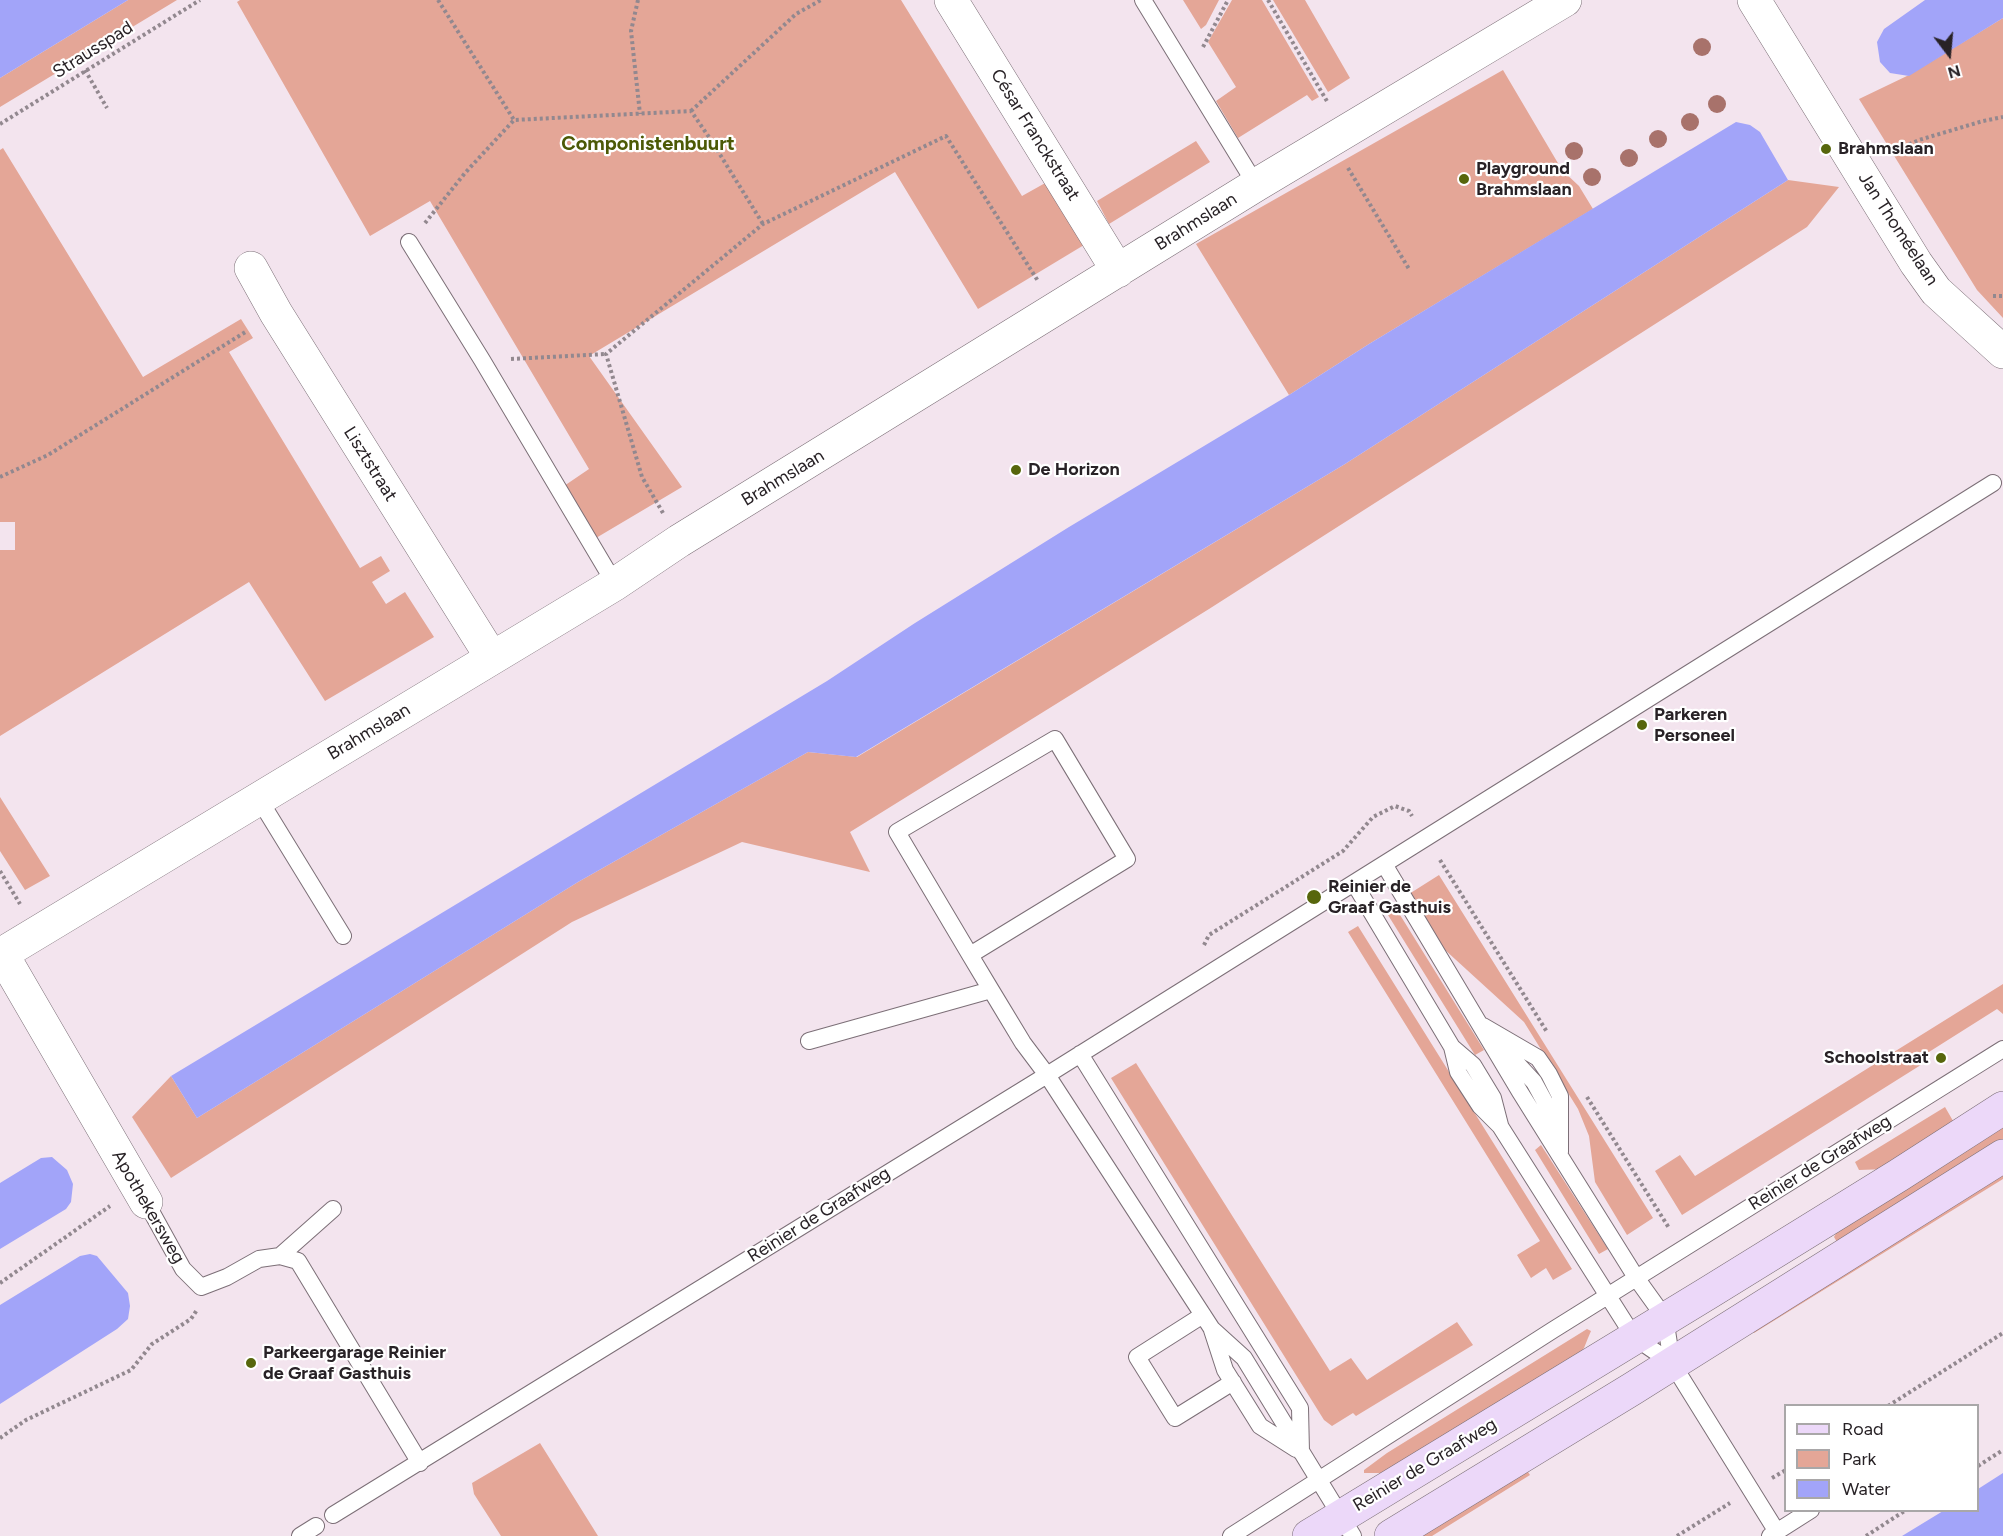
<!DOCTYPE html>
<meta charset="utf-8">
<style>
body{margin:0}
#map{position:relative;width:2003px;height:1536px;overflow:hidden;background:#f3e4ee;font-family:Figtree,sans-serif}
canvas{display:block}
.legend{position:absolute;left:1784px;top:1404px;width:195px;height:108px;box-sizing:border-box;background:#fff;border:2px solid #a9a7a8;margin:0;padding:8px 10px;list-style:none;font-size:18px;color:#282226}
.legend li{display:flex;align-items:center;gap:12px;height:30px}
.legend b{width:30px;border:2px solid #a9a7a8}
.north{position:absolute;left:1919px;top:24px;width:60px;height:60px;-webkit-text-stroke:4px #fff;paint-order:stroke;rotate:164deg;font-size:16px;font-weight:700;line-height:24px;text-align:center;color:#282226}
.north::after{content:'';display:block;margin:auto;width:21px;height:27px;background:#282226;clip-path:polygon(50% 0,100% 100%,50% 72%,0 100%)}
</style>
<div id="map">
<canvas width="2003" height="1536"></canvas>
<ul class="legend">
<li><b style="height:8px;background:#ecd8f9"></b>Road</li>
<li><b style="height:16px;background:#e4a697"></b>Park</li>
<li><b style="height:16px;background:#a2a4f9"></b>Water</li>
</ul>
<div class="north">N</div>
</div>
<script>
const g = document.querySelector('canvas').getContext('2d');
g.lineJoin = 'round';
function paint(path, color) {
  g.fillStyle = color;
  g.fill(path, 'evenodd');
}
function poly(rows) {
  const path = new Path2D();
  for (const r of rows) {
    path.moveTo(r[0], r[1]);
    for (let i = 2; i < r.length; i += 2) path.lineTo(r[i], r[i + 1]);
  }
  return path;
}
function trace(path, color, width, dash) {
  g.strokeStyle = color;
  g.lineWidth = width;
  g.lineCap = dash ? 'butt' : 'round';
  g.setLineDash(dash || []);
  g.stroke(path);
}
function drawText(font, color, halo, rows, align = 'center') {
  g.font = font + ' Figtree,sans-serif';
  g.lineWidth = 4.5;
  g.setLineDash([]);
  g.textBaseline = 'middle';
  g.strokeStyle = halo;
  g.fillStyle = color;
  for (const [text, x, y, turn = 0] of rows) {
    g.save();
    g.translate(x, y);
    g.rotate((+turn || 0) * Math.PI / 180);
    g.textAlign = isNaN(turn) ? turn : align;
    if (halo) g.strokeText(text, 0, 0);
    g.fillText(text, 0, 0);
    g.restore();
  }
}
const green = poly([
 [128,0,177,0,0,107,0,78],
 [240,0,901,0,1022,196,1047,182,1084,245,978,309,895,172,589,356,682,487,596,538,564,486,589,469,430,201,370,236,237,2],
 [1183,0,1219,0,1206,25,1201,29],
 [1232,0,1262,0,1319,97,1312,101,1307,95,1238,138,1216,101,1236,87,1208,42],
 [1273,0,1305,0,1350,78,1328,92],
 [2003,18,2003,318,1977,290,1859,99,1909,75],
 [1503,70,1562,170,1579,186,1593,209,1369,344,1289,395,1196,244],
 [1196,141,1210,162,1109,224,1097,201],
 [3,148,143,377,241,319,253,338,229,352,360,568,381,556,390,571,372,582,386,604,405,592,434,637,325,701,249,582,0,736,0,550,15,550,15,522,0,522,0,150],
 [1788,180,1839,187,1807,227,1209,609,850,832,870,872,742,842,572,922,171,1178,132,1117,171,1076,197,1118,578,882,808,752,857,757,1345,464],
 [0,797,50,876,25,890,0,851],
 [1439,875,1653,1218,1627,1235,1595,1182,1589,1136,1578,1109,1524,1022,1444,949,1409,894],
 [1392,902,1484,1050,1475,1055,1383,907],
 [1358,926,1572,1269,1553,1280,1546,1268,1531,1278,1517,1255,1540,1241,1348,932],
 [2003,984,2003,1014,1997,1009,1921,1057,1924,1063,1682,1215,1655,1171,1680,1155,1695,1176],
 [1136,1063,1330,1371,1351,1358,1367,1380,1457,1322,1473,1345,1356,1416,1353,1413,1332,1426,1324,1420,1111,1078],
 [1945,1107,1956,1126,1887,1169,1859,1170,1855,1162],
 [2003,1116,2003,1145,1840,1247,1834,1237,1846,1214],
 [1541,1145,1608,1249,1599,1254,1535,1150],
 [2003,1164,2003,1179,1754,1333,1749,1324],
 [1587,1329,1591,1331,1588,1338,1584,1348,1575,1360,1384,1473,1364,1473,1364,1470,1387,1453],
 [540,1443,598,1536,501,1536,474,1494,472,1483],
 [1528,1472,1530,1475,1432,1536,1405,1536]
]);
const water = poly([
 [0,0,128,0,0,78],
 [1925,0,2003,0,2003,18,1909,76,1890,73,1880,62,1877,42,1884,29],
 [1736,122,1750,125,1760,132,1788,180,1345,464,856,757,808,752,578,882,197,1118,171,1076,827,681,915,623,1069,527,1289,395,1369,344],
 [52,1157,67,1170,73,1184,71,1202,66,1209,0,1249,0,1183,41,1158],
 [90,1254,97,1256,128,1293,130,1306,128,1319,117,1329,0,1404,0,1305,80,1256],
 [2003,1473,2003,1536,1902,1536,1943,1511,1978,1510,1978,1489]
]);
const path = poly([
 [438,0,514,120],
 [638,0,631,31,640,114],
 [1268,0,1328,103],
 [1203,47,1228,0],
 [85,70,107,108],
 [691,111,796,14,821,0],
 [0,124,200,0],
 [1887,154,1919,140,1983,121,2003,117],
 [1348,168,1409,269],
 [425,223,465,173,514,120,691,111,711,140,763,224],
 [1993,296,2003,296],
 [511,359,606,354],
 [0,477,48,455,247,331],
 [663,513,642,477,606,354,763,224,946,136,1038,281],
 [1440,860,1547,1032],
 [0,871,20,904],
 [1204,945,1209,935,1343,851,1373,817,1395,806,1409,811,1412,816],
 [1587,1097,1669,1228],
 [0,1283,110,1206],
 [1888,1406,2003,1333],
 [0,1438,26,1420,131,1370,152,1344,191,1319,197,1310],
 [1978,1466,2003,1450],
 [1772,1478,1786,1470],
 [1677,1536,1730,1503],
 [1866,1536,1906,1510]
]);
const service = poly([
 [1143,0,1256,185],
 [409,242,482,360,615,584],
 [259,799,343,936],
 [1384,864,1520,1092,1637,1279,1665,1318,1672,1363,1777,1532],
 [1354,883,1452,1047,1458,1072,1480,1106,1500,1126,1634,1337,1672,1363],
 [970,955,1127,859,1055,739,897,832,970,955,991,990,1023,1043,1047,1075,1212,1329,1244,1358,1353,1536],
 [1483,1026,1538,1058,1549,1074,1560,1096,1560,1152],
 [809,1041,991,990],
 [1499,1044,1534,1082,1546,1104,1554,1133],
 [1452,1047,1473,1065,1493,1098,1500,1125],
 [1080,1054,1300,1408,1301,1452],
 [146,1202,183,1269,201,1287,227,1277,259,1259,280,1256,298,1261,420,1463],
 [280,1256,333,1209],
 [1203,1315,1137,1357,1175,1418,1233,1382],
 [1212,1330,1225,1370,1260,1426,1296,1449],
 [333,1515,1047,1075,1993,483],
 [300,1536,316,1526],
 [1231,1536,1553,1330,2003,1049],
 [1770,1536,1811,1510]
]);
const minor = poly([
 [951,0,1118,271],
 [251,268,276,313,492,658],
 [2,954,146,1202],
 [0,955,615,584,679,541,1256,185,1565,0]
]);
const tertiary = poly([
 [1754,0,1916,263,1936,291,2003,352]
]);
const secondary = poly([
 [1309,1536,1708,1293,1899,1175,2003,1108],
 [1391,1536,1632,1389,2003,1156]
]);
const trees = [
 [1702,47],
 [1717,104],
 [1690,122],
 [1658,139],
 [1574,151],
 [1629,158],
 [1592,177]
];
const markers = [
 [1826,149,6,"#57660c"],
 [1464,179,6,"#57660c"],
 [1016,470,6,"#57660c"],
 [1642,725,6,"#57660c"],
 [1314,897,8,"#57660c"],
 [1941,1058,6,"#57660c"],
 [251,1363,6,"#57660c"]
];
const streetNames = [
 ["Strausspad",93,50,-32],
 ["César Franckstraat",1035,135,58],
 ["Brahmslaan",1196,222,-32],
 ["Jan Thoméelaan",1898,229,57],
 ["Lisztstraat",370,464,58],
 ["Brahmslaan",783,478,-31],
 ["Brahmslaan",369,732,-31],
 ["Reinier de Graafweg",1820,1163,-32],
 ["Apothekersweg",148,1207,60],
 ["Reinier de Graafweg",819,1215,-32],
 ["Reinier de Graafweg",1425,1465,-31]
];
const poiNames = [
 ["Brahmslaan",1838,149],
 ["Playground",1476,169],
 ["Brahmslaan",1476,190],
 ["De Horizon",1028,470],
 ["Parkeren",1654,715],
 ["Personeel",1654,736],
 ["Reinier de",1328,887],
 ["Graaf Gasthuis",1328,908],
 ["Schoolstraat",1929,1058,"right"],
 ["Parkeergarage Reinier",263,1353],
 ["de Graaf Gasthuis",263,1374]
];
const neighbourhoodNames = [
 ["Componistenbuurt",648,144]
];
paint(green, '#e4a697');
paint(water, '#a2a4f9');
trace(service, '#7c6f77', 18);
trace(minor, '#7c6f77', 34);
trace(tertiary, '#7c6f77', 34);
trace(secondary, '#7c6f77', 34);
trace(path, '#92888f', 4, [3, 3]);
trace(service, '#fff', 16);
trace(minor, '#fff', 33);
trace(tertiary, '#fff', 33);
trace(secondary, '#ecd8f9', 33);
g.fillStyle = '#a8726b';
for (const [x, y] of trees) {
  g.beginPath();
  g.arc(x, y, 9, 0, 2 * Math.PI);
  g.fill();
}
for (const [x, y, r, color] of markers) {
  const dot = new Path2D();
  dot.arc(x, y, r, 0, 2 * Math.PI);
  g.fillStyle = color;
  g.fill(dot);
  trace(dot, '#fff', 2);
}
drawText('18px', '#282226', '#fff', streetNames);
drawText('bold 18px', '#282226', '#fff', poiNames, 'left');
drawText('bold 20px', '#4c5906', '#fff', neighbourhoodNames);
</script>
